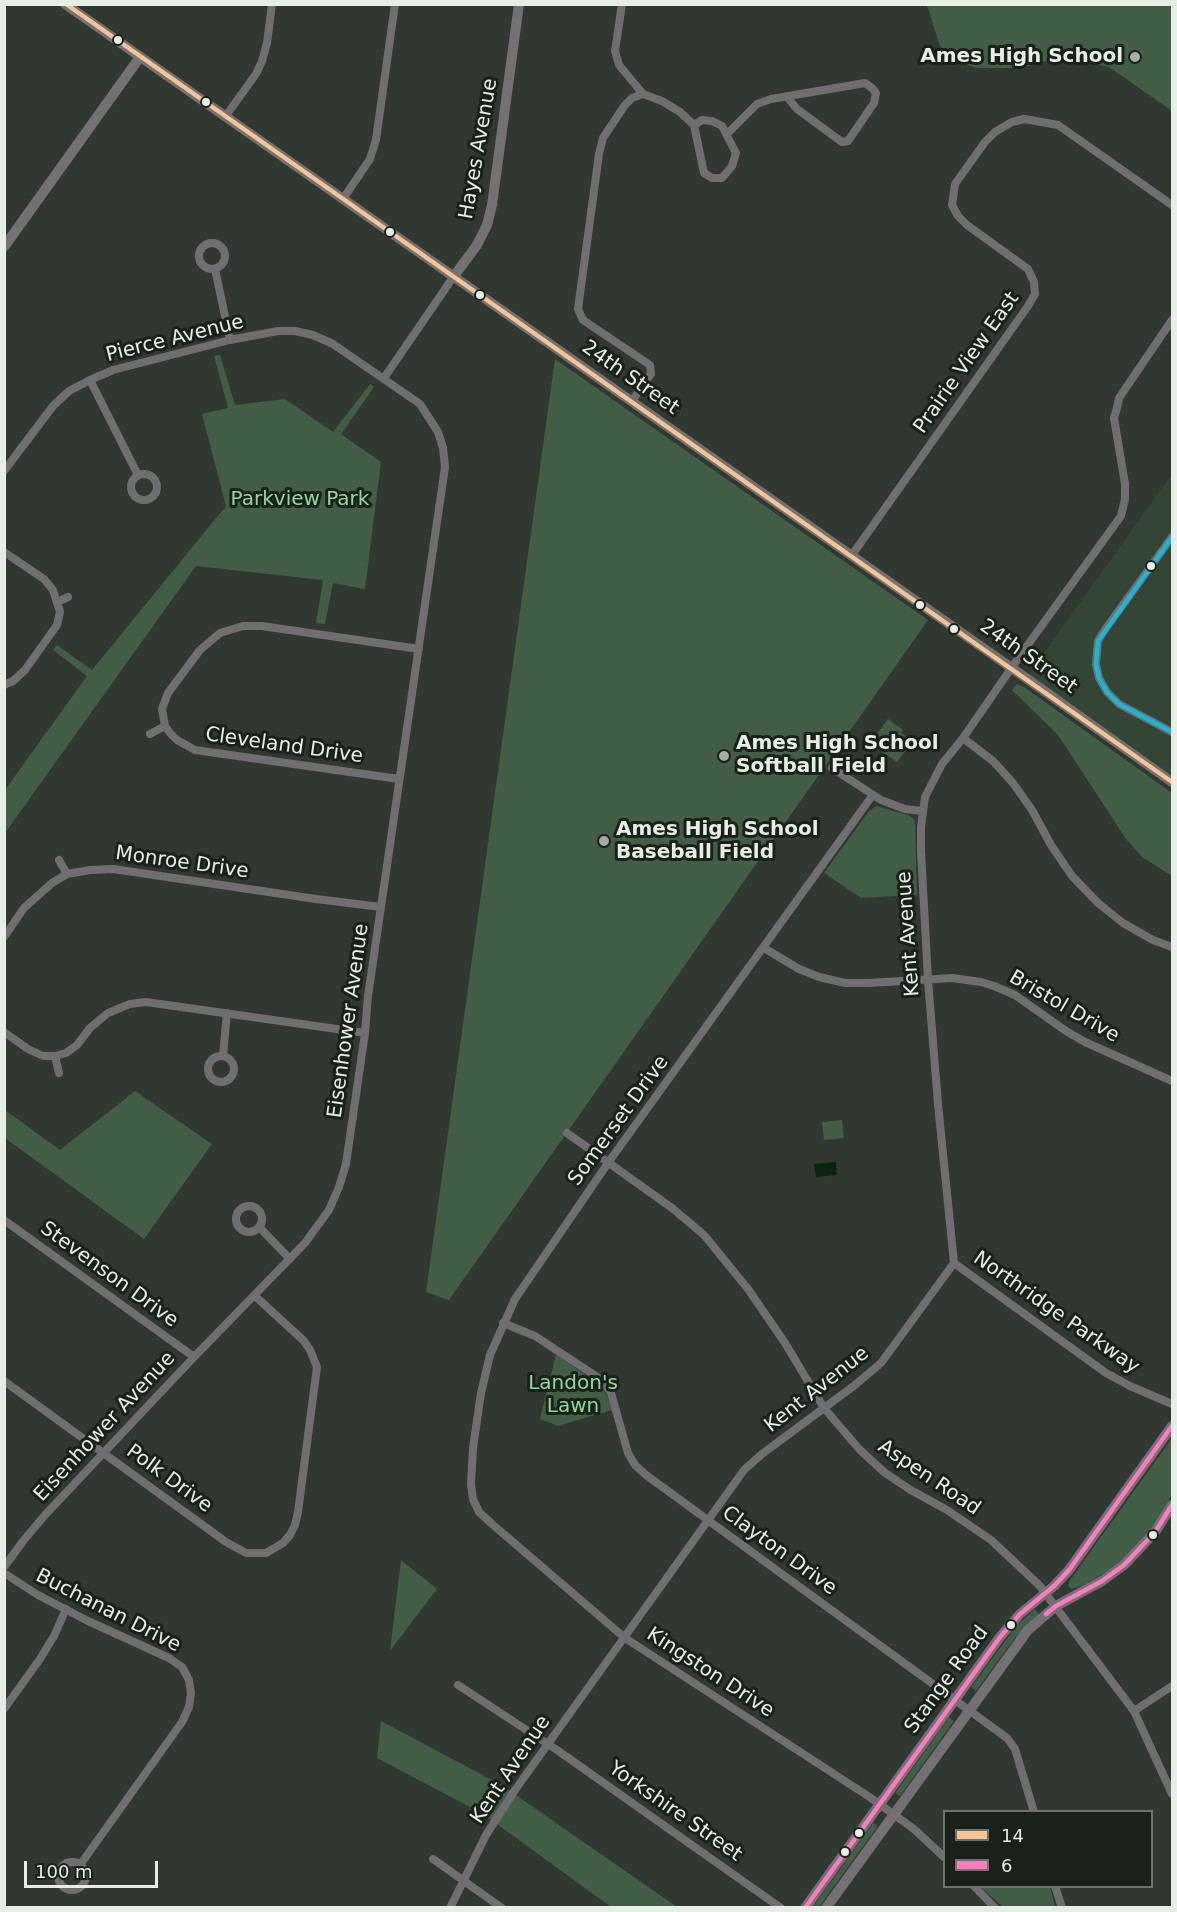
<!DOCTYPE html>
<style>
body{margin:0}
#map{position:relative;width:1177px;height:1912px;overflow:hidden;background:#303831;font-family:"DejaVu Sans",sans-serif}
canvas{display:block}
.frame{position:absolute;inset:0;border:6px solid #e6eee6;pointer-events:none}
.legend{position:absolute;left:943px;top:1810px;width:210px;height:78px;box-sizing:border-box;background:#1a201a;border:2px solid #6c726c;margin:0;padding:8px 10px;list-style:none;font-size:18px;color:#e6eee6}
.legend li{display:flex;align-items:center;gap:12px;height:30px}
.legend b{width:30px;border:2px solid #6c726c}
.scale{position:absolute;left:24px;top:1861px;width:134px;height:27px;box-sizing:border-box;border:3px solid #e6eee6;border-top:0;padding-left:8px;font-size:18px;line-height:21px;white-space:nowrap;color:#e6eee6;-webkit-text-stroke:4px #1a201a;paint-order:stroke}
</style>
<div id="map">
<canvas width="1177" height="1912"></canvas>
<div class="frame"></div>
<ul class="legend">
<li><b style="height:8px;background:#f6c492"></b>14</li>
<li><b style="height:8px;background:#fe7ac1"></b>6</li>
</ul>
<div class="scale">100 m</div>
</div>
<script>
const g = document.querySelector('canvas').getContext('2d');
g.lineJoin = 'round';
function paint(path, color) {
  g.fillStyle = color;
  g.fill(path, 'evenodd');
}
function poly(rows) {
  const path = new Path2D();
  for (const r of rows) {
    if (r.length === 3) {
      path.moveTo(r[0] + r[2], r[1]);
      path.arc(r[0], r[1], r[2], 0, 2 * Math.PI);
      continue;
    }
    path.moveTo(r[0], r[1]);
    for (let i = 2; i < r.length; i += 2) path.lineTo(r[i], r[i + 1]);
  }
  return path;
}
function trace(path, color, width, dash) {
  g.strokeStyle = color;
  g.lineWidth = width;
  g.lineCap = dash ? 'butt' : 'round';
  g.setLineDash(dash || []);
  g.stroke(path);
}
function drawText(font, color, halo, rows, align = 'center') {
  g.font = font + ' "DejaVu Sans",sans-serif';
  g.lineWidth = 6;
  g.setLineDash([]);
  g.textBaseline = 'middle';
  g.strokeStyle = halo;
  g.fillStyle = color;
  for (const [text, x, y, turn = 0] of rows) {
    g.save();
    g.translate(x, y);
    g.rotate((+turn || 0) * Math.PI / 180);
    g.textAlign = isNaN(turn) ? turn : align;
    if (halo) g.strokeText(text, 0, 0);
    g.fillText(text, 0, 0);
    g.restore();
  }
}
const built = poly([
 [1172,474,1172,782,1026,678]
]);
const green = poly([
 [927,5,1172,5,1172,111,1109,67,1060,57,1022,68,977,68,954,61,940,46],
 [220,355,235,405,285,399,333,432,370,384,374,387,341,434,381,462,365,589,333,583,325,624,316,623,323,580,196,566,5,833,5,790,87,676,53,650,57,645,92,670,226,506,202,414,228,408,214,356],
 [555,359,928,620,449,1300,426,1292],
 [1017,684,1024,687,1172,793,1172,876,1142,857,1126,839,1058,735,1012,690],
 [888,719,903,730,901,733,909,738,903,746,907,749,897,762,872,745,876,740,874,738],
 [876,806,908,815,915,820,917,895,861,898,824,873,869,811],
 [135,1091,212,1144,144,1239,5,1138,5,1110,60,1150],
 [842,1120,844,1138,824,1140,822,1122],
 [556,1354,601,1386,607,1396,612,1410,558,1426,540,1419],
 [1172,1438,1172,1494,1154,1527,1116,1566,1084,1585,1071,1589,1068,1585,1070,1580],
 [401,1560,437,1589,390,1651],
 [1035,1609,1039,1614,1014,1639,976,1691,971,1687,1017,1625],
 [949,1717,954,1721,900,1796,895,1793],
 [381,1721,503,1786,677,1907,611,1907,483,1814,377,1758],
 [873,1823,878,1826,819,1907,812,1908],
 [981,1887,1050,1887,1055,1907,1003,1907]
]);
const water = poly([
 [836,1162,837,1175,816,1177,814,1164]
]);
const street = poly([
 [622,4,615,51,619,65,643,94,632,98,625,105,603,138,599,154,578,309,583,320,650,365,651,374,632,401],
 [643,94,662,101,680,112,694,125,702,120,712,121,722,126,736,153,732,166,722,178,712,178,704,173,694,125],
 [225,117,256,74,262,61,267,43,272,4],
 [727,134,757,104,771,99,865,83,872,88,876,93,874,103,848,141,842,142,797,109,787,97],
 [343,199,370,159,376,140,395,4],
 [212,256,13],
 [215,269,230,340],
 [384,378,454,276],
 [90,380,138,475],
 [4,471,53,406,69,391,90,380,113,370,230,340,278,331,295,331,313,335,333,344,420,404,438,432,443,448,445,467,368,996,365,1033,346,1164,339,1187,329,1210,305,1243,194,1357,45,1515,24,1540,4,1567],
 [144,487,13],
 [1172,537,1104,631,1098,641,1096,664,1099,678,1107,692,1119,704,1172,732],
 [4,552,44,579,53,590,60,612,57,625,25,670,13,681,4,685],
 [852,555,1028,306,1035,294,1034,282,1028,269,967,225,958,216,952,205,955,184,985,142,995,132,1012,122,1024,119,1058,125,1172,205],
 [57,602,68,597],
 [150,734,165,726],
 [963,738,993,761,1013,783,1032,810,1051,845,1072,876,1098,903,1123,923,1153,940,1172,947],
 [832,768,881,800,905,809,923,811],
 [399,779,195,750,177,740,170,733,165,726,162,709,168,693,200,650,220,633,243,626,262,626,419,649],
 [872,796,608,1163,515,1299,490,1355,481,1393,473,1448,471,1484,473,1499,479,1512,492,1524,625,1638,871,1798,914,1829,944,1857],
 [59,860,67,874],
 [4,937,24,908,52,883,67,874,90,870,113,869,316,899,381,907],
 [764,948,799,969,819,977,845,983,869,983,952,978,981,982,994,986,1015,995,1066,1031,1085,1042,1172,1081],
 [4,1032,28,1049,43,1056,55,1056,66,1053,77,1045,90,1028,108,1013,130,1004,146,1002,365,1033],
 [223,1055,227,1013],
 [221,1069,13],
 [55,1056,59,1073],
 [567,1133,672,1208,704,1235,748,1289,785,1343,824,1408,860,1450,884,1472,909,1489,947,1510,991,1540,1039,1585,1134,1711,1172,1794],
 [249,1219,13],
 [4,1220,194,1357],
 [259,1227,290,1259],
 [954,1263,1106,1373,1130,1386,1172,1404],
 [503,1323,535,1336,602,1380,611,1393,628,1453,635,1465,646,1475,1007,1738,1015,1749,1034,1812],
 [4,1381,226,1542,246,1553,266,1553,283,1543,290,1535,295,1525,298,1512,317,1367,310,1350,304,1341,255,1296],
 [4,1573,38,1595,88,1621,169,1658,182,1667,189,1680,191,1693,189,1707,182,1722,80,1865],
 [458,1685,557,1750,781,1908],
 [4,1709,40,1659,54,1636,66,1609],
 [1134,1711,1172,1686],
 [433,1859,502,1908],
 [72,1876,14],
 [974,1886,995,1908],
 [1055,1886,1062,1908],
 [450,1908,486,1835,515,1790,744,1470,762,1454,855,1385,881,1363,954,1263,938,1104,928,980,921,851,921,827,925,797,942,764,963,738,1019,657,1121,516,1125,499,1125,484,1114,418,1117,408,1119,398,1172,320]
]);
const secondary = poly([
 [65,4,1026,678,1172,782],
 [4,247,140,57],
 [454,276,477,245,487,225,492,205,519,4],
 [805,1908,1000,1637,1020,1614,1054,1586,1069,1570,1172,1426],
 [826,1908,1028,1630,1056,1606,1102,1581,1124,1565,1155,1532,1172,1505]
]);
const bus1 = poly([
 [66,4,1172,782]
]);
const bus2 = poly([
 [1046,1614,1056,1606,1102,1581,1124,1565,1155,1532,1172,1505],
 [805,1908,1000,1637,1020,1614,1054,1586,1069,1570,1172,1426]
]);
const bus3 = poly([
 [1172,537,1098,641,1096,664,1099,678,1107,692,1119,704,1172,732]
]);
const markers = [
 [118,40,5,"#e6eee6"],
 [1135,57,6,"#a6aea7"],
 [206,102,5,"#e6eee6"],
 [390,232,5,"#e6eee6"],
 [480,295,5,"#e6eee6"],
 [1151,566,5,"#e6eee6"],
 [920,605,5,"#e6eee6"],
 [954,629,5,"#e6eee6"],
 [724,756,6,"#a6aea7"],
 [604,841,6,"#a6aea7"],
 [1153,1535,5,"#e6eee6"],
 [1011,1625,5,"#e6eee6"],
 [859,1833,5,"#e6eee6"],
 [845,1852,5,"#e6eee6"]
];
const poiNames = [
 ["Ames High School",1123,57,"right"],
 ["Ames High School",736,744],
 ["Softball Field",736,767],
 ["Ames High School",616,830],
 ["Baseball Field",616,853]
];
const streetNames = [
 ["Hayes Avenue",479,149,-80],
 ["Pierce Avenue",175,339,-14],
 ["Prairie View East",967,363,-55],
 ["24th Street",630,378,35],
 ["24th Street",1028,657,35],
 ["Cleveland Drive",284,746,8],
 ["Monroe Drive",182,863,8],
 ["Kent Avenue",909,934,-94],
 ["Bristol Drive",1064,1007,30],
 ["Eisenhower Avenue",349,1021,-82],
 ["Somerset Drive",619,1121,-54],
 ["Stevenson Drive",109,1275,36],
 ["Northridge Parkway",1056,1313,35],
 ["Kent Avenue",817,1390,-38],
 ["Eisenhower Avenue",105,1427,-47],
 ["Aspen Road",929,1478,34],
 ["Polk Drive",169,1479,36],
 ["Clayton Drive",779,1551,36],
 ["Buchanan Drive",108,1611,27],
 ["Kingston Drive",710,1673,33],
 ["Stange Road",947,1680,-54],
 ["Kent Avenue",511,1770,-56],
 ["Yorkshire Street",675,1812,35]
];
const parkNames = [
 ["Parkview Park",300,500],
 ["Landon's",573,1384],
 ["Lawn",573,1407]
];
paint(built, '#334534');
paint(green, '#425e46');
paint(water, '#0a250f');
trace(street, '#716e72', 8);
trace(secondary, '#747073', 10);
trace(bus1, '#f6c492', 4.5);
trace(bus2, '#fe7ac1', 4.5);
trace(bus3, '#1ab6d8', 4.5);
for (const [x, y, r, color] of markers) {
  const dot = new Path2D();
  dot.arc(x, y, r, 0, 2 * Math.PI);
  g.fillStyle = color;
  g.fill(dot);
  trace(dot, '#1a201a', 2);
}
drawText('bold 20px', '#e6eee6', '#1a201a', poiNames, 'left');
drawText('20px', '#e6eee6', '#1a201a', streetNames);
drawText('20px', '#8dda98', '#1a201a', parkNames);
</script>
